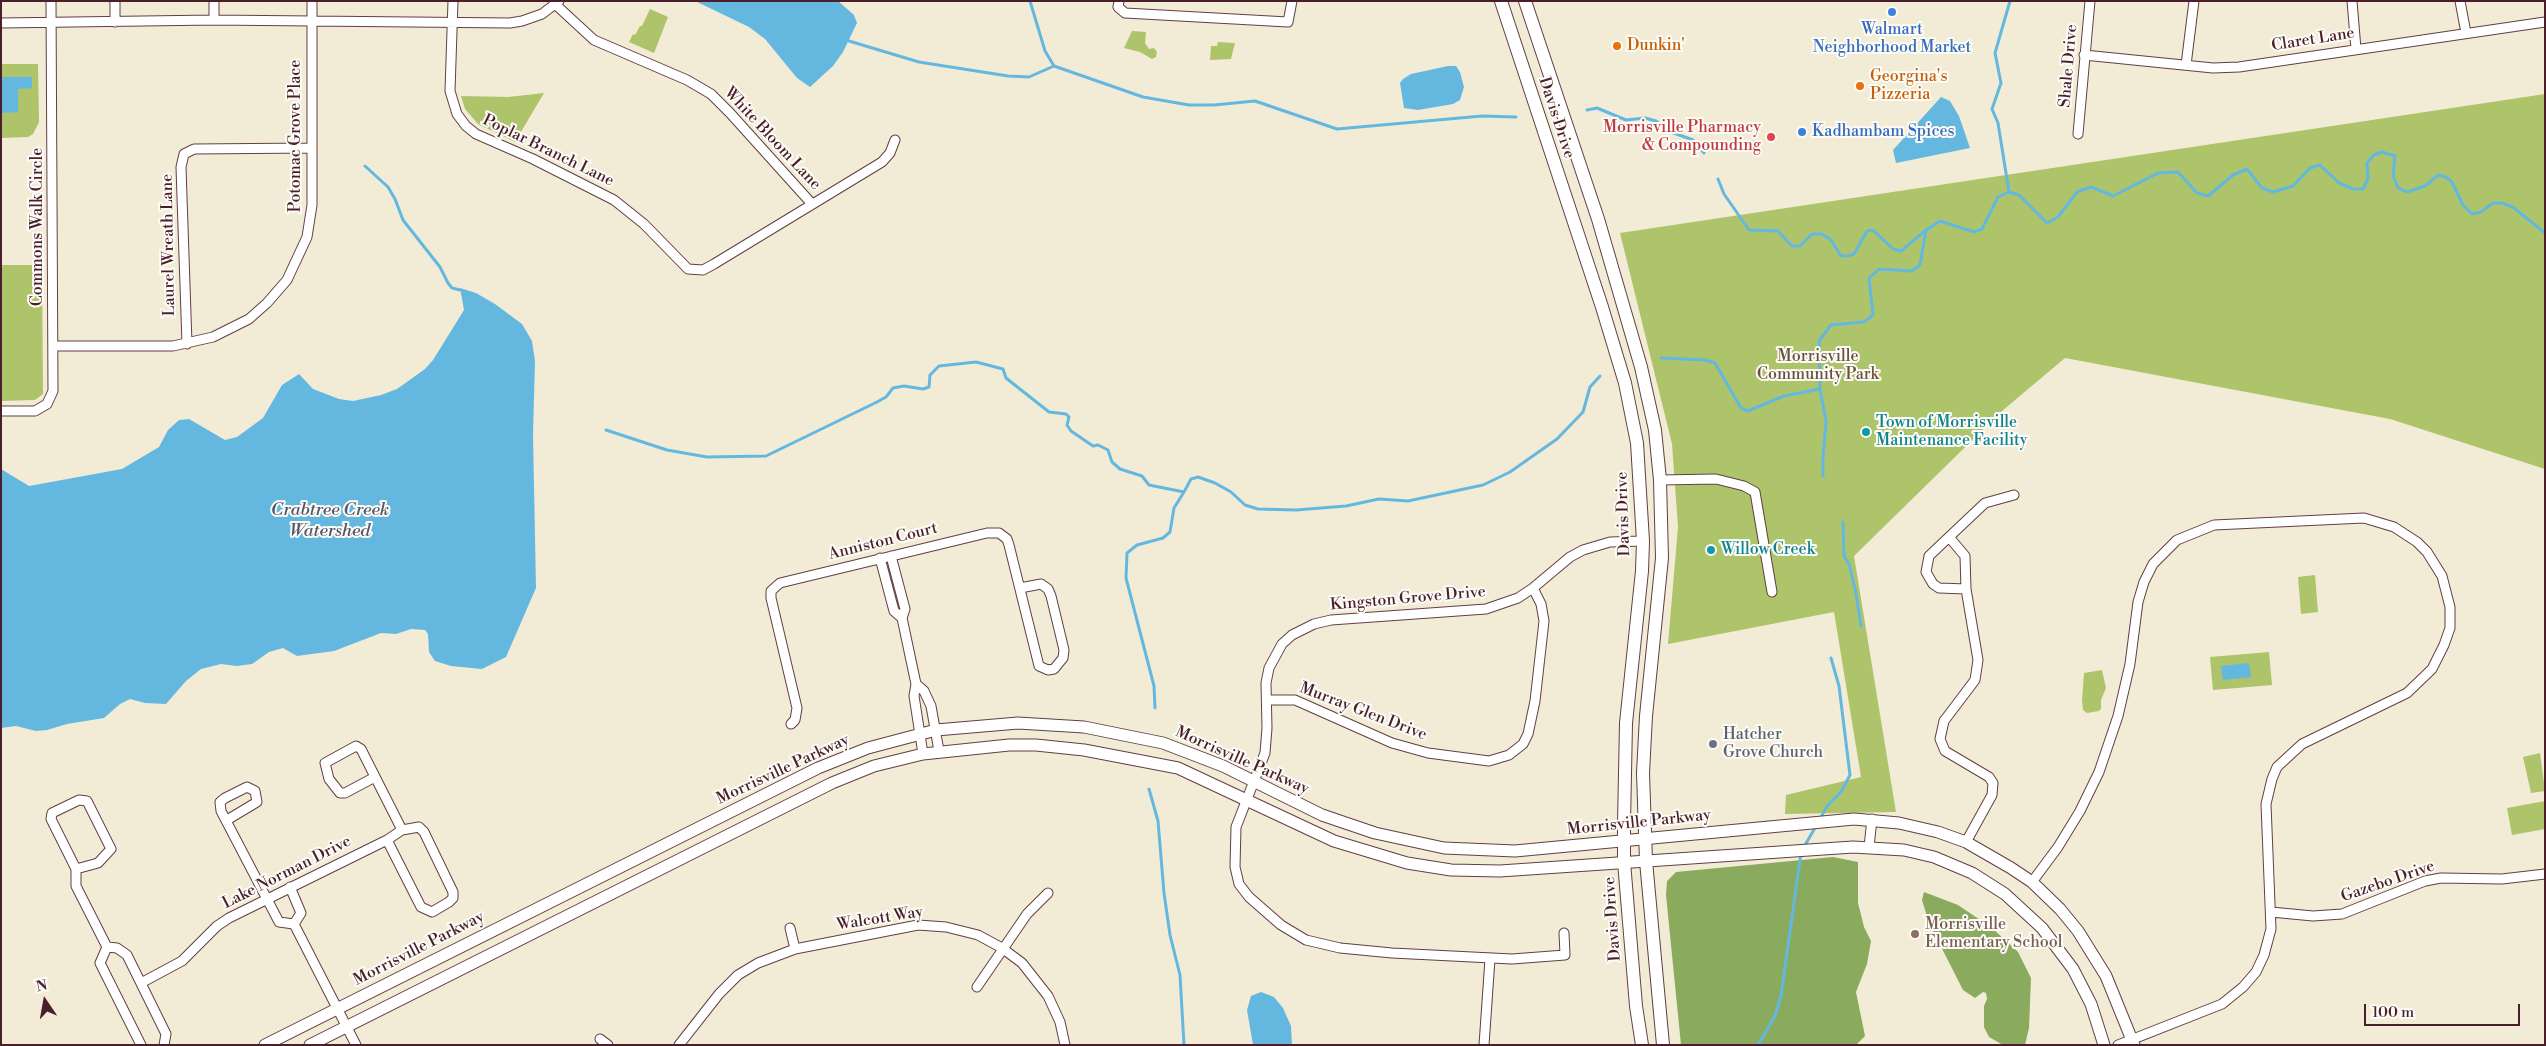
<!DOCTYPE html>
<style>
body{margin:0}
#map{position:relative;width:2546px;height:1046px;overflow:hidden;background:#f2ecd6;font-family:"Libre Bodoni",serif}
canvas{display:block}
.frame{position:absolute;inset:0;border:2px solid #4a1f2b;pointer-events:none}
.north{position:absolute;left:20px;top:976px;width:50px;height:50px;-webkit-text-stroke:4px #fdfcf7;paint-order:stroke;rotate:348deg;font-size:14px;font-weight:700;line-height:20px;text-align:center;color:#4a1f2b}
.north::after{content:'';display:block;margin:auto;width:18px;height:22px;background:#4a1f2b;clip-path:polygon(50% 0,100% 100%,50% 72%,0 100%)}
.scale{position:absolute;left:2364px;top:1004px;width:156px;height:22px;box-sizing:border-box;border:2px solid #4a1f2b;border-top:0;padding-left:6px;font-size:15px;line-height:18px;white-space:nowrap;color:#4a1f2b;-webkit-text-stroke:4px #fdfcf7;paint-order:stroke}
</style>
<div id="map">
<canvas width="2546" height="1046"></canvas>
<div class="frame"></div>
<div class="north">N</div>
<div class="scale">100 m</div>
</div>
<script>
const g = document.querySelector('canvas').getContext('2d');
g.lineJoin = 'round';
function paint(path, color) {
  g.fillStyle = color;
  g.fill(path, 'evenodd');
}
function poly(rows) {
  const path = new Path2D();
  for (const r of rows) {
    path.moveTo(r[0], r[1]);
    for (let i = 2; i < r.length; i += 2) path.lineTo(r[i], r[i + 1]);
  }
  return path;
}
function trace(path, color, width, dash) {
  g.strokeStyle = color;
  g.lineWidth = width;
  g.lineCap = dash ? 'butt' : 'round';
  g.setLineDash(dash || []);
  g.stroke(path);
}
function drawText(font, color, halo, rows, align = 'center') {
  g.font = font + ' "Libre Bodoni",serif';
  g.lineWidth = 4;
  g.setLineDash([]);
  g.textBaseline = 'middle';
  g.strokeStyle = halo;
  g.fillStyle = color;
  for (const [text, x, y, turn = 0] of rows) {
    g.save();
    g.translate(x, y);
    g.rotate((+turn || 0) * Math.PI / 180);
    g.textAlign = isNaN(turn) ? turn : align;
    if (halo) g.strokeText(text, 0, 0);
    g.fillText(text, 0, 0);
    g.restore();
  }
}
const green = poly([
 [650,9,668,17,654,53,629,42,633,34,635,35,640,26,642,26],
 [1132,31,1146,32,1145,43,1149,49,1154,48,1157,52,1156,57,1152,59,1140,52,1124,48],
 [1218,42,1235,43,1231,59,1210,60,1211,46,1217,46],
 [1,64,38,64,39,122,33,134,28,137,1,138],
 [544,93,515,142,478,124,465,109,461,96,508,97],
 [2545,94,2545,469,2390,419,2065,358,2002,411,1854,556,1896,812,1785,814,1786,795,1861,777,1834,612,1668,644,1678,527,1672,444,1620,233],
 [1,265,42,265,43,394,35,400,1,401],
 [2315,575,2318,612,2301,614,2298,577],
 [2269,652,2272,685,2213,690,2210,657],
 [2102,670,2106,688,2101,700,2101,709,2099,711,2087,713,2083,710,2082,700,2084,673],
 [2540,753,2545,791,2531,793,2523,757],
 [2545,801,2545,829,2512,835,2507,808]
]);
const forest = poly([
 [1833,857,1858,862,1858,903,1864,927,1871,941,1867,964,1856,992,1865,1036,1856,1045,1681,1045,1666,895,1667,881,1676,872],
 [1924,892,1958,905,1992,928,2018,952,2031,978,2029,1028,2025,1045,2003,1045,1989,1037,1984,1027,1984,1006,1987,999,1986,993,1983,992,1975,998,1963,990,1929,923,1922,900]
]);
const water = poly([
 [695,1,838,1,854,15,857,23,843,52,833,66,810,87,797,78,765,39,749,27],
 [1448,66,1456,66,1460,72,1464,87,1460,100,1453,104,1418,110,1404,108,1400,83,1403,79,1411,74],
 [1,77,32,77,32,88,18,89,18,112,1,113],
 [1941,97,1950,101,1959,116,1970,148,1896,163,1893,150],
 [460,288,476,293,495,304,522,324,532,341,535,361,533,434,536,588,506,657,482,669,451,666,435,661,429,652,428,634,425,630,411,629,396,634,381,633,334,651,297,656,283,648,269,652,252,664,237,666,221,664,201,669,186,681,166,704,145,703,130,699,120,704,104,718,67,724,47,730,36,731,16,726,1,728,1,469,29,486,122,469,159,447,168,430,179,420,189,419,225,440,237,437,263,418,282,385,299,374,313,389,339,399,353,401,381,395,397,389,425,369,433,360,464,310],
 [2249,663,2251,677,2223,680,2221,666],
 [1261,992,1274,997,1283,1008,1291,1026,1292,1045,1253,1045,1247,1010,1251,996]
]);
const stream = poly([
 [1030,1,1045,51,1054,66,1143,97,1189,105,1214,105,1255,101,1337,129,1482,116,1516,117],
 [849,41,919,62,1008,76,1029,77,1054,66],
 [1587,110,1597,108,1626,120,1645,118,1656,121,1671,132,1693,140,1704,153],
 [365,166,388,187,395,199,403,220,440,267,448,283,452,288,460,290],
 [1718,179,1724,194,1749,230,1778,231,1792,246,1800,246,1812,234,1822,234,1831,240,1841,256,1848,256,1854,254,1867,231,1873,230,1893,249,1901,251,1926,230],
 [2009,192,1998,123,1992,109,2001,83,1995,53,2010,1],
 [1661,358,1705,360,1715,363,1741,408,1748,411,1784,396,1820,389,1819,341,1831,325,1864,322,1873,315,1869,278,1879,269,1912,271,1920,265,1926,230,1940,221,1974,232,1982,229,1998,197,2009,192,2019,195,2047,223,2058,217,2077,192,2091,187,2113,196,2158,173,2178,172,2197,193,2208,196,2233,175,2247,169,2262,188,2273,192,2293,186,2310,168,2320,165,2339,183,2353,189,2363,189,2368,179,2367,163,2374,155,2382,152,2395,156,2393,176,2398,188,2407,192,2425,186,2438,175,2446,177,2452,182,2463,205,2472,214,2481,212,2493,203,2502,203,2514,208,2545,233],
 [1820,389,1826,421,1823,458,1823,476],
 [606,430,667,450,707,457,766,456,877,402,886,397,893,388,904,386,923,389,929,387,930,375,939,366,976,362,1003,369,1006,378,1049,412,1066,414,1069,417,1067,425,1071,431,1093,446,1098,445,1108,450,1112,462,1120,469,1142,476,1149,485,1184,492,1191,479,1198,477,1215,483,1231,492,1245,505,1258,509,1296,510,1346,506,1379,499,1408,501,1483,485,1510,472,1557,439,1583,412,1590,387,1600,376],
 [1843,522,1844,556,1849,564,1856,593,1861,626],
 [1155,708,1154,686,1126,578,1127,553,1137,545,1163,538,1170,532,1174,508,1184,492],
 [1149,789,1158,821,1164,893,1170,935,1180,975,1184,1045],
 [1820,819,1827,806,1841,792,1850,775,1839,686,1831,658],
 [1804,847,1816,826],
 [1758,1045,1775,1016,1781,996,1801,853]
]);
const minor = poly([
 [115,1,115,22],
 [453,1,450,91,457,114,466,126,476,134,533,159,614,200,644,224,688,269,703,270,714,264,882,162,890,153,895,140],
 [1119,1,1118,7,1125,13,1288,22,1292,1],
 [2352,1,2356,49],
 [2460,1,2466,33],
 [556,5,594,40,687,80,711,94,730,113,812,204],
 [214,20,214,1],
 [1,23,214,20,510,23,522,21,542,14,559,1],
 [2084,55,2213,68,2239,67,2545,22],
 [2186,65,2194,1],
 [2078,134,2090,1],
 [187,344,182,197,181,167,184,154,194,149,312,148],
 [53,346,173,346,213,337,249,319,267,303,287,280,307,237,312,205,312,1],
 [1,411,35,411,47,404,53,391,51,1],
 [1660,480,1716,479,1744,486,1755,492,1772,592],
 [1949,537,1929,556,1926,572,1933,584,1939,588,1966,589],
 [891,556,905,609,902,618,916,684,914,696,923,754],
 [880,558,894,611,902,618],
 [916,684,924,691,931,706,939,751],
 [1267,700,1295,700,1392,743,1428,753,1489,761,1509,755,1523,744,1528,734,1535,701,1544,621,1541,604,1533,588],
 [791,724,795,720,797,708,771,598,771,591,780,583,987,533,999,533,1007,539,1009,545,1039,666,1048,670,1054,669,1063,658,1064,650,1051,596,1048,589,1041,584,1020,588],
 [375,777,345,793,340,793,329,779,325,763,356,746,361,749,402,830],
 [227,820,257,802,255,791,247,787,225,798,220,802,221,811,279,922,294,924,356,1045],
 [1966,842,1992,795,1993,783,1989,777,1945,751,1940,739,1944,721,1975,680,1978,660,1966,589,1965,556,1949,537,1985,503,2014,495],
 [1869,847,1872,819],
 [76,869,98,863,111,849,87,801,79,800,52,813,51,819,76,869,76,886,107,947],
 [2032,882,2058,847,2080,811,2099,772,2118,716,2130,664,2138,602,2144,582,2153,564,2177,540,2214,525,2364,518,2394,527,2417,542,2427,552,2442,576,2450,607,2450,628,2444,645,2432,669,2407,693,2302,744,2277,767,2272,779,2266,804,2271,929,2264,955,2256,972,2243,987,2222,1004,2118,1045],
 [290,887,301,913,294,924],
 [2271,912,2313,916,2342,914,2425,881,2441,878,2502,879,2545,874],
 [790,928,795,949],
 [1564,933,1565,955,1512,959,1392,953,1340,948,1306,940,1281,925,1249,897,1239,884,1235,867,1236,827,1265,753,1267,728,1266,683,1269,668,1282,644,1292,635,1314,624,1331,620,1486,609,1518,598,1533,588,1570,557,1583,550,1610,542,1643,541],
 [107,947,117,948,127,955,166,1034,164,1045],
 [107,947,100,963,141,1045],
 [141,983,182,961,217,926,229,918,387,840,402,830,419,827,424,832,453,892,453,898,449,902,432,912,421,907,387,840],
 [977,987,1027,914,1048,893],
 [600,1039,608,1045],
 [679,1045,719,994,738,975,758,963,795,949,918,925,946,927,978,935,1002,948,1022,963,1048,996,1060,1022,1065,1045],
 [1484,1045,1490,959]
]);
const secondary = poly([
 [265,1045,818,768,868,748,936,730,1018,723,1084,727,1163,743,1223,766,1322,815,1375,833,1444,848,1515,851,1854,819,1899,823,1938,832,1966,842,2011,868,2032,882,2060,909,2078,931,2106,976,2134,1045],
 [310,1045,832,783,874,766,923,754,1009,745,1036,745,1084,750,1178,768,1334,841,1407,863,1451,870,1500,871,1853,847,1904,850,1934,857,1972,873,2005,894,2042,928,2073,969,2091,1004,2104,1045]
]);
const primary = poly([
 [1501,1,1602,307,1625,383,1637,443,1643,541,1642,571,1626,723,1624,824,1624,862,1636,1006,1642,1045],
 [1525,1,1598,219,1641,367,1655,430,1660,480,1662,558,1646,716,1643,773,1646,861,1663,1045]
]);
const markers = [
 [1892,12,5,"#3f7fe0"],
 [1617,46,5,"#e8710a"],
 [1860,86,5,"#e8710a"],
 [1802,132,5,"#3f7fe0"],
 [1771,137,5,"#e0444e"],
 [1866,432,5,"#0f9aa8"],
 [1711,550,5,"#0f9aa8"],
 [1713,744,5,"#6b7280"],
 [1915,934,5,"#8d6e63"]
];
const shopNames = [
 ["Walmart",1892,30],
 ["Neighborhood Market",1892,48],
 ["Kadhambam Spices",1812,132,"left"]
];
const streetNames = [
 ["Claret Lane",2313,40,-9],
 ["Shale Drive",2069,66,-85],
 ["Davis Drive",1556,118,72],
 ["Potomac Grove Place",296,136,-90],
 ["White Bloom Lane",772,139,47],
 ["Poplar Branch Lane",548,151,26],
 ["Commons Walk Circle",38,227,-90],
 ["Laurel Wreath Lane",169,245,-91],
 ["Davis Drive",1624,514,-92],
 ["Anniston Court",883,542,-14],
 ["Kingston Grove Drive",1408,599,-5],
 ["Murray Glen Drive",1363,712,21],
 ["Morrisville Parkway",1242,761,24],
 ["Morrisville Parkway",783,770,-25],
 ["Morrisville Parkway",1639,823,-6],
 ["Lake Norman Drive",287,873,-27],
 ["Gazebo Drive",2388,882,-19],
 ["Walcott Way",880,919,-9],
 ["Davis Drive",1613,919,-94],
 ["Morrisville Parkway",419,949,-27]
];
const foodNames = [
 ["Dunkin'",1627,46],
 ["Georgina's",1870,77],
 ["Pizzeria",1870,95]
];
const healthNames = [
 ["Morrisville Pharmacy",1761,128],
 ["& Compounding",1761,146]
];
const parkNames = [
 ["Morrisville",1818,357],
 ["Community Park",1818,375]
];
const cultureNames = [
 ["Town of Morrisville",1876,423],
 ["Maintenance Facility",1876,441],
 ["Willow Creek",1721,550]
];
const worshipNames = [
 ["Hatcher",1723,735],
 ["Grove Church",1723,753]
];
const educationNames = [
 ["Morrisville",1925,925],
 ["Elementary School",1925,943]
];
const waterNames = [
 ["Crabtree Creek",330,511],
 ["Watershed",330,532]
];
paint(green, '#adc46a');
paint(forest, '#8aaa5e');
paint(water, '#64b8e0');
trace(stream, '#64b8e0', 3);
trace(minor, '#633e45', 11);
trace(secondary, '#633e45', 13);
trace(primary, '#633e45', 14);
trace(minor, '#fff', 9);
trace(secondary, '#fff', 11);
trace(primary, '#fff', 12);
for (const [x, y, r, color] of markers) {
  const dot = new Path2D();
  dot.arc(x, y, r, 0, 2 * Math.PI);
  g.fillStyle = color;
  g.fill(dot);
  trace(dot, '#fdfcf7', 2);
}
drawText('16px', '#366cbe', '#fdfcf7', shopNames);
drawText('16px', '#4a1f2b', '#fdfcf7', streetNames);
drawText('16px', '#c56008', '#fdfcf7', foodNames, 'left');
drawText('16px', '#be3a42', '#fdfcf7', healthNames, 'right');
drawText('16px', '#68513e', '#fdfcf7', parkNames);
drawText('16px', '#0d838f', '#fdfcf7', cultureNames, 'left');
drawText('16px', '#5b616d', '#fdfcf7', worshipNames, 'left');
drawText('16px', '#785e54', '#fdfcf7', educationNames, 'left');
drawText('italic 18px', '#53556a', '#fdfcf7', waterNames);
</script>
